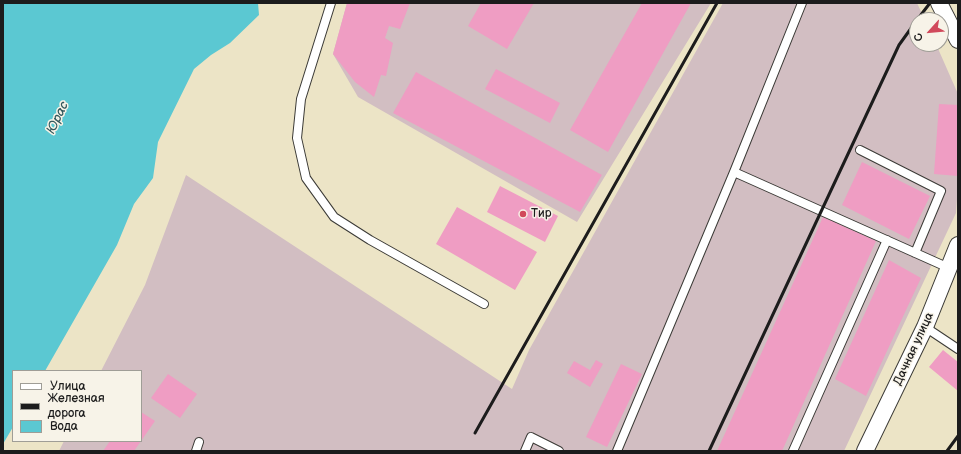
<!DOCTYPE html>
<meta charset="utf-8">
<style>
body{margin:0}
#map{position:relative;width:961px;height:454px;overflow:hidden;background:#ece4c6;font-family:"Balsamiq Sans",sans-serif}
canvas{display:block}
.frame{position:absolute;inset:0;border:4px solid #1c1c1c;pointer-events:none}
.legend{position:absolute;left:12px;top:370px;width:130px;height:72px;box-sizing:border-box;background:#f7f3e8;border:1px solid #9f9d96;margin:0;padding:5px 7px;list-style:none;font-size:12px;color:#1c1c1c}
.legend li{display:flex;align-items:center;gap:8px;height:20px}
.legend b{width:20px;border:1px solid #9f9d96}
.north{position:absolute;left:909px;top:12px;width:40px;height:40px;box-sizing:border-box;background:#f7f3e8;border:1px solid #9f9d96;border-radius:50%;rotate:243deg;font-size:11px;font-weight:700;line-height:16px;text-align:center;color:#1c1c1c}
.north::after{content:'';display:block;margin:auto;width:14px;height:18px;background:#d1495b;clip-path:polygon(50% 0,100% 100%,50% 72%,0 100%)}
</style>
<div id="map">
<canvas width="961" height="454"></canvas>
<div class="frame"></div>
<ul class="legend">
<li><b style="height:5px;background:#fff"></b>Улица</li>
<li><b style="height:5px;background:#1c1c1c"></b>Железная дорога</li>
<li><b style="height:11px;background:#5bc8d2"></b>Вода</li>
</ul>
<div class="north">С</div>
</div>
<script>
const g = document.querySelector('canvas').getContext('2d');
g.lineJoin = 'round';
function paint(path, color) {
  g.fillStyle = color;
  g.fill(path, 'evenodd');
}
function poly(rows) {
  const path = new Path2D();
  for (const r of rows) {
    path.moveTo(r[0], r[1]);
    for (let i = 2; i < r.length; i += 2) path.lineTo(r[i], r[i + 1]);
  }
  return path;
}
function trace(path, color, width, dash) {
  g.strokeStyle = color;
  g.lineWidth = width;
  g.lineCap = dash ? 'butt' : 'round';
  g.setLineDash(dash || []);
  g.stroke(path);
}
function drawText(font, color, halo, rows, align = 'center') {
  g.font = font + ' "Balsamiq Sans",sans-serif';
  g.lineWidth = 3;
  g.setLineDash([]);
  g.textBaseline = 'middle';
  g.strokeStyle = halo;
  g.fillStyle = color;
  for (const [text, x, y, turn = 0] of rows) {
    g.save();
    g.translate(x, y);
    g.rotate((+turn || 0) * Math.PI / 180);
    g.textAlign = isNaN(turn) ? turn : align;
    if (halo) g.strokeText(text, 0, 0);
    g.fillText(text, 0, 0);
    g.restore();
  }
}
const industrial = poly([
 [347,3,711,3,577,222,358,97,333,54],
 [723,3,917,3,925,20,917,20,917,44,936,44,958,94,958,186,956,213,844,451,59,451,64,441,141,441,141,371,101,371,145,285,186,175,512,389,529,350]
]);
const water = poly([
 [3,3,258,3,259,15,230,43,211,55,194,69,158,142,153,178,134,204,117,245,45,371,13,371,13,427,3,444]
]);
const building = poly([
 [347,3,410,3,400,29,389,26,385,38,393,43,386,76,381,75,374,97,355,82,333,54],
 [481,3,534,3,507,49,468,26],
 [642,3,691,3,608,152,570,130],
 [496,69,560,103,550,123,485,89],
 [416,72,602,175,580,212,393,113],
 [939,104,958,105,958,176,934,174],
 [862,162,930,196,909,239,842,205],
 [500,186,558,216,545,242,487,212],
 [457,207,537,252,515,290,436,244],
 [823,217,876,241,782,451,717,451],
 [889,260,921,278,866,396,835,379],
 [943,350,958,362,958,391,929,367],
 [596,360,603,364,590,387,567,373,574,361,590,370],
 [621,364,642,374,607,447,586,437],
 [168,374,197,394,180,418,151,398],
 [141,412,155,421,141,441],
 [110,441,141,441,134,451,103,451]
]);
const service = poly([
 [331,3,301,99,297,138,306,178,334,217,370,240,484,304],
 [860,150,941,191,915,253],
 [734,172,949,268],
 [925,327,958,349],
 [196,451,199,442],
 [525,451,531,437,559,451],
 [617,451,734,172,802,3],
 [793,451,887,240]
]);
const minor = poly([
 [939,3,958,40],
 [865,451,925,327,958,245]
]);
const rail = poly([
 [917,20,930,3],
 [475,433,717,3],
 [709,451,899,45,917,20],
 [947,451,958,436]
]);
const markers = [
 [523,214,4,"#d1495b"]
];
const poiNames = [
 ["Тир",531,214]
];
const streetNames = [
 ["Дачная улица",914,349,-65]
];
const waterNames = [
 ["Юрас",58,118,-64]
];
paint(industrial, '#d2bec2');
paint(water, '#5bc8d2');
paint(building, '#ef9dc3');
trace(service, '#3b3a36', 10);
trace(minor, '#3b3a36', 18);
trace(service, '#fff', 8);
trace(minor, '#fff', 16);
trace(rail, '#1c1c1c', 3);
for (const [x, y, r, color] of markers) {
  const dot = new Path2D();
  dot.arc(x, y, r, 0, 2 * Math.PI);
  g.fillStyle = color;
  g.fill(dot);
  trace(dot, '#f7f3e8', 1.5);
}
drawText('12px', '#1c1c1c', '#f7f3e8', poiNames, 'left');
drawText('12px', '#1c1c1c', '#f7f3e8', streetNames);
drawText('italic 13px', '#32585c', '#f7f3e8', waterNames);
</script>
